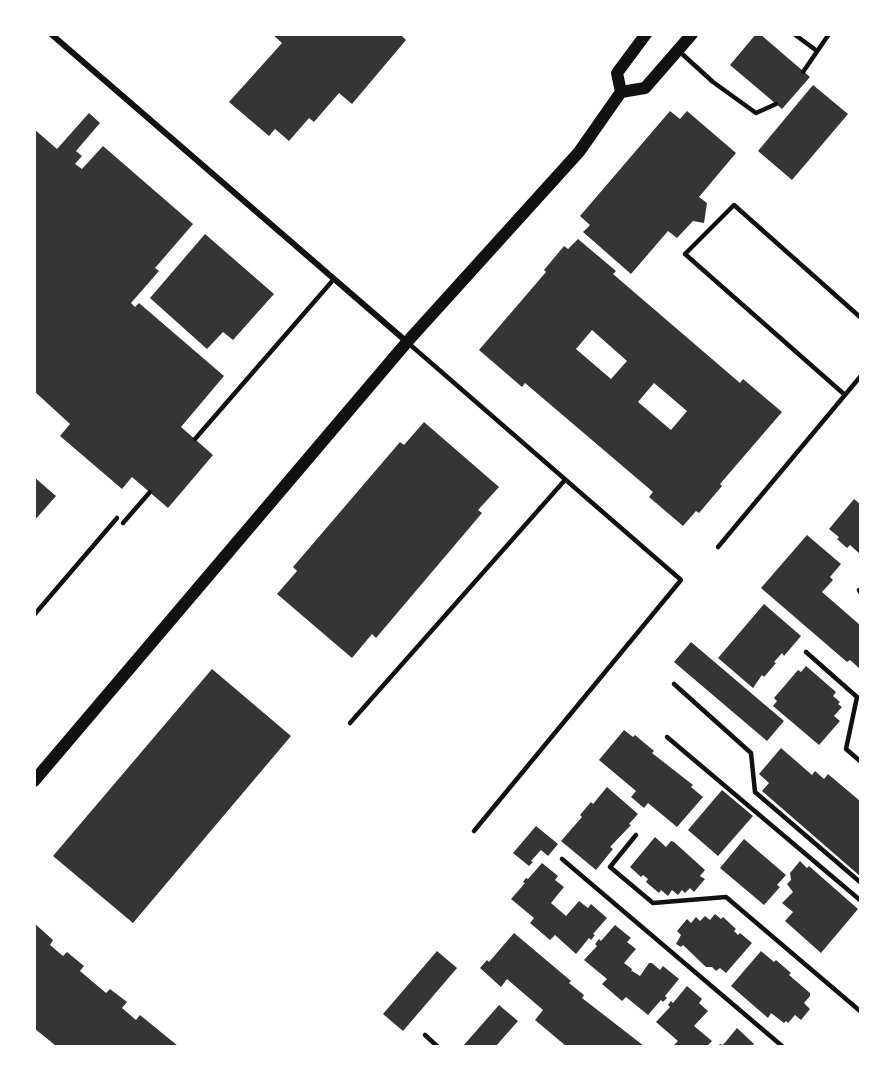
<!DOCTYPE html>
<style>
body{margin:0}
#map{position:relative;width:895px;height:1081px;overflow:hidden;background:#fff;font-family:"Open Sans",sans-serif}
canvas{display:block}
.frame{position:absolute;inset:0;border:36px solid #fff;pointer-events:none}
</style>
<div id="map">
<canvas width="895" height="1081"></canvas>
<div class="frame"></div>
</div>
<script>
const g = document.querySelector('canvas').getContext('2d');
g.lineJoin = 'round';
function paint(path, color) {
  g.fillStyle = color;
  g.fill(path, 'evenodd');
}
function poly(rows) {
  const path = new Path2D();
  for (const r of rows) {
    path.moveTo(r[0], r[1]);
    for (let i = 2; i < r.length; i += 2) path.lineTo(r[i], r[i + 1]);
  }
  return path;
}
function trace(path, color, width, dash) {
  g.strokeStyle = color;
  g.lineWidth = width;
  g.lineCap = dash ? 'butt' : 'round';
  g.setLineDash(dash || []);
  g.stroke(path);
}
const building = poly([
 [272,34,400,34,406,40,352,104,339,93,314,122,309,118,289,141,275,129,269,136,229,102,282,43],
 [756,34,760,34,810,77,782,109,730,65],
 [813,85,848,114,792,180,758,151],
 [670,111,680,119,687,111,736,153,699,197,707,203,704,223,693,221,677,238,668,231,631,274,583,232,590,225,580,216],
 [89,113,100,123,76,151,82,156,75,164,82,169,103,146,193,224,155,268,159,271,131,303,135,307,139,303,224,376,181,427,213,455,168,508,132,477,122,489,60,436,70,424,34,391,34,129,57,149],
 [205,234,274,294,233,340,223,332,207,349,150,298],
 [578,239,616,271,613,274,740,383,743,379,782,412,720,484,722,486,699,513,696,511,683,526,649,497,653,492,525,383,522,387,479,350,546,272,544,270,564,246,568,249],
 [592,330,627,361,611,379,576,349],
 [654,383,687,411,671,430,638,402],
 [424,422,499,487,478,510,482,513,376,638,372,634,352,658,277,594,297,571,293,567,400,442,404,445],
 [34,477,56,496,34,521],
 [854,499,860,504,860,554,850,545,847,548,837,539,839,537,829,529],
 [807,535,841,564,830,577,833,580,822,592,860,625,860,669,850,660,847,662,761,588],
 [764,604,801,636,784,656,782,653,774,662,776,663,764,677,762,675,753,688,718,658],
 [691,642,784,721,767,741,674,662],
 [806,666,836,692,833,696,840,702,838,704,842,707,834,716,840,721,819,745,773,706,777,701,774,698,798,670,801,672],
 [212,669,291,736,133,923,53,856],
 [624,730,633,737,635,735,654,751,652,753,693,785,691,787,703,797,677,827,648,803,644,808,631,797,636,791,599,760],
 [781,748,812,775,815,771,824,779,828,774,860,801,860,876,762,791,769,783,759,774],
 [607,787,638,814,629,824,631,825,610,847,613,849,596,870,561,841,582,817,580,815,591,802,593,804],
 [722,790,753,816,718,856,688,830],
 [536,826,558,844,548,856,541,850,531,861,533,862,529,866,513,853],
 [655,837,666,847,671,841,674,842,705,870,700,876,705,879,694,892,690,888,685,893,682,890,678,895,672,890,668,896,661,890,659,893,646,882,648,879,643,875,641,877,630,867],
 [744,839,786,875,777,885,780,887,764,905,720,868],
 [800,861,807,868,809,866,858,909,821,953,785,921,793,912,782,903,793,892,787,884,791,880,790,873],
 [542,863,558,876,555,880,564,887,551,903,566,916,579,901,588,908,591,904,607,918,593,934,595,935,591,940,589,938,576,954,555,935,550,940,530,923,534,918,511,899,525,883,523,882,526,878,528,879],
 [715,914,721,919,723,917,736,929,734,931,738,935,740,933,752,943,726,973,720,968,716,971,712,967,706,967,683,945,681,947,676,944,681,935,677,931,687,919,691,923,696,917,700,921,705,916,710,920],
 [34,923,53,940,50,945,63,956,67,952,84,966,80,971,106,993,110,989,127,1002,122,1008,136,1020,140,1015,178,1046,56,1046,34,1028],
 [615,925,631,938,627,942,636,949,624,963,632,969,631,972,632,971,640,976,649,963,652,963,660,970,663,966,679,979,665,996,667,998,663,1002,661,1000,648,1015,626,997,622,1001,602,984,607,979,584,960,597,946,595,944,599,939,601,941],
 [514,933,571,981,569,983,584,995,582,998,644,1046,566,1046,535,1020,543,1010,507,979,501,987,480,968,487,960,489,962],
 [437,951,457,968,403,1031,383,1014],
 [761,951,774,962,776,960,791,973,789,975,810,993,810,996,804,1003,810,1009,801,1020,795,1015,788,1023,786,1021,784,1023,771,1013,768,1018,731,986],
 [687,986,702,999,699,1003,708,1011,694,1026,712,1041,707,1046,673,1046,678,1041,656,1022,670,1007,668,1005,671,1001,673,1003],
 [499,1005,518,1021,496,1046,463,1046],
 [737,1028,754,1044,752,1046,718,1046,720,1044,723,1045]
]);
const service = poly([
 [794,34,817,51],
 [680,52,713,82,756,113,776,104],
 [803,72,829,34],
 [407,342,681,580,474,831],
 [845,395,685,254,734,205,860,317],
 [195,439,334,279],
 [123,523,150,492],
 [718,547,860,377],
 [859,590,860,592],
 [34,615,117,518],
 [806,652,857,697,846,749,860,761],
 [674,684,751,753,755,792,860,882],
 [350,723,565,480],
 [667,737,860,900],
 [636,835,610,867,653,903,726,897,860,1011],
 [562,859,782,1046],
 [425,1035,437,1046]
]);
const minor = poly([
 [51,34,407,342]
]);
const secondary = poly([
 [621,92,617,73,646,34],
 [34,781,407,342,579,152,621,92,645,88,692,34]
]);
paint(building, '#353535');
trace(service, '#111', 4.5);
trace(minor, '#111', 6);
trace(secondary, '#111', 12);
</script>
